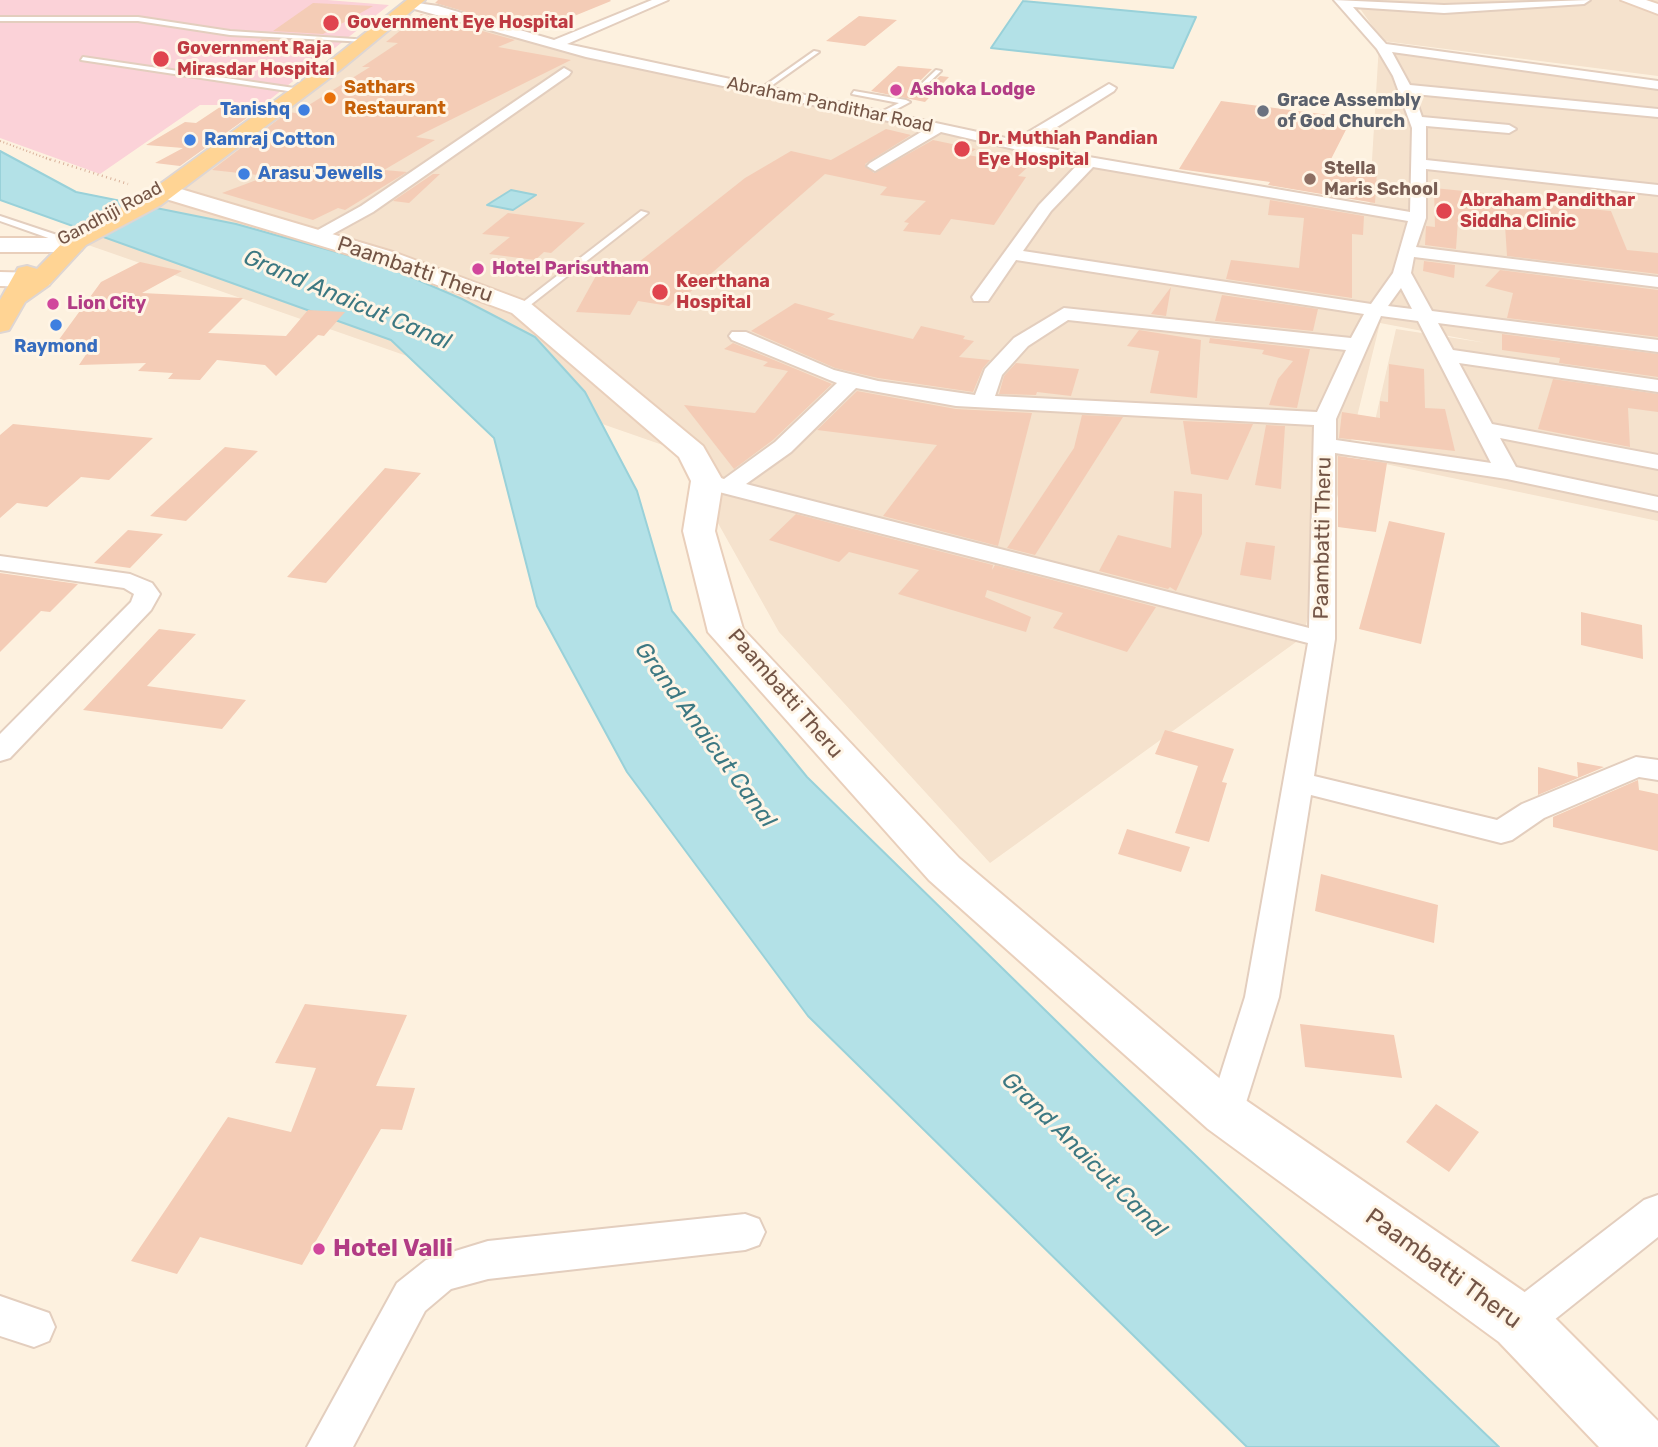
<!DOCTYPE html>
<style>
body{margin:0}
canvas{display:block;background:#fdf1df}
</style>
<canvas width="1658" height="1447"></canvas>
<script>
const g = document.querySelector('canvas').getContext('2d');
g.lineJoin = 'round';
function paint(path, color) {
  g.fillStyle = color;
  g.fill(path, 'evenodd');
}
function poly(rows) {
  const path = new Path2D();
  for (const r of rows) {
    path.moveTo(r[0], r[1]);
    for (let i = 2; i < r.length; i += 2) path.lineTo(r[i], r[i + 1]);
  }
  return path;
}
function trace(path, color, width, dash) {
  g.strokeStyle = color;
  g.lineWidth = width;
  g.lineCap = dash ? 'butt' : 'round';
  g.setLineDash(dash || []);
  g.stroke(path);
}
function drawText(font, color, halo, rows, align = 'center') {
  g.font = font + ' Rubik,sans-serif';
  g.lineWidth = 6;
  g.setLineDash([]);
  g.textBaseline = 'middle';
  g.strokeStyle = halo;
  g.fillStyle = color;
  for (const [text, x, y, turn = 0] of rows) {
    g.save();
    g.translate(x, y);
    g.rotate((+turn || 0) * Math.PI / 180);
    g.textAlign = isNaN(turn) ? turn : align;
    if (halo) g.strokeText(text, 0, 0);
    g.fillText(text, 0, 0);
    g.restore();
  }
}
const residential = poly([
 [1354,0,1658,0,1658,76,1383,41],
 [409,14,971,137,1369,210,1379,44,1658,83,1658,521,1366,460,1396,329,1486,343,1380,323,1303,637,990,863,779,632,677,450,68,238,277,118]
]);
const medical = poly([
 [0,0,327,0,389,5,263,105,200,105,100,174,0,138]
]);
const water = poly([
 [1023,1,1196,17,1173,68,991,48,1023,1],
 [0,151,76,192,236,224,383,265,462,299,535,337,585,392,637,491,672,611,807,777,1094,1058,1499,1447,1247,1447,808,1016,627,772,537,606,494,438,391,340,0,200,0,151],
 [511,190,536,195,513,210,487,205,511,190]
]);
const building = poly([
 [438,0,610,0,611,1,535,32,435,3],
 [313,3,373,6,323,34,273,31],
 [421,14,515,40,498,47,571,60,416,137,435,140,384,170,407,172,345,210,338,208,313,220,222,193,267,176,212,170,288,112,296,113,370,67,362,67,398,43,386,42],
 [859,16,897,20,865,46,826,41],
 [262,39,310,42,287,55,244,51],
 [898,66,932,69,914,87,916,94,922,93,940,76,949,77,925,102,871,91],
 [1221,101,1352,118,1328,165,1377,170,1375,203,1268,185,1270,182,1179,169],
 [220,107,258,110,180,166,155,163,183,148,146,145,185,122,196,123],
 [886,129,911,135,865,164,874,173,933,140,976,149,967,155,1030,165,1018,176,1026,177,994,225,951,219,940,235,903,231,909,223,904,222,926,201,880,195,887,187,825,174,681,300,676,299,669,306,638,301,630,315,576,312,597,274,620,277,745,178,791,151,831,160],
 [433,174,440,174,409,203,393,201],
 [1434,188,1523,197,1524,203,1611,211,1627,250,1658,253,1658,274,1507,256,1505,225,1458,220,1456,249,1425,245,1426,226,1435,227],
 [1270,200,1364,216,1363,235,1352,234,1352,298,1226,279,1231,260,1299,268,1304,218,1268,215],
 [508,213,585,223,551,253,544,252,535,260,489,254,510,237,482,234],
 [1424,261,1455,265,1454,278,1423,271],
 [140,262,182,271,142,293,243,298,208,333,286,336,308,310,345,312,324,336,318,335,276,376,265,365,217,360,200,380,168,379,173,373,138,371,146,363,79,365,93,344,55,345,101,282],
 [1500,270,1658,290,1658,337,1507,318,1513,293,1485,286],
 [1171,287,1166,316,1151,314],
 [1222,295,1318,309,1313,331,1215,321],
 [795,303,835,314,827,319,913,339,921,326,965,336,963,339,974,341,959,357,990,360,983,368,973,392,878,378,835,368,751,331],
 [1139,330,1201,340,1197,398,1150,393,1159,351,1127,346],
 [1502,334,1658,354,1658,377,1559,363,1560,358,1502,350],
 [1210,338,1310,349,1297,408,1269,405,1278,379,1293,361,1262,354,1264,350,1209,343],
 [733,343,832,384,773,440,734,469,684,405,755,413,788,371,763,366,768,362,724,349],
 [1016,363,1079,369,1071,396,1037,392,1036,395,999,394,1004,376],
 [1389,364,1424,369,1425,408,1445,409,1455,451,1339,438,1342,412,1380,418,1380,401,1388,402],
 [1553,379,1658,394,1658,412,1628,408,1630,447,1538,429],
 [857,391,956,409,1032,413,998,546,883,516,937,445,817,430],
 [1082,415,1123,417,1035,555,1007,548,1074,448],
 [1183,421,1253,424,1228,480,1191,474],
 [13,424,153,438,109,480,81,477,47,507,17,503,0,518,0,435],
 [1266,425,1285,426,1281,489,1255,485],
 [225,447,258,451,186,521,150,516],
 [1338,456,1387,463,1376,532,1338,527],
 [385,468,421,473,326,583,287,577],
 [1174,491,1202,494,1202,534,1176,591,1170,587,1168,589,1099,571,1118,535,1171,548],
 [796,514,993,565,992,570,995,565,1156,607,1127,652,1053,628,1063,613,987,590,985,597,1031,617,1026,632,898,594,919,570,849,552,839,562,769,540],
 [1389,521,1445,533,1421,644,1359,629],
 [128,530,163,534,130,568,94,563],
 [1246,542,1275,546,1271,580,1240,575],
 [0,573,78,584,50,612,41,611,0,652],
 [1581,612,1642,625,1643,659,1581,645],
 [159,629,196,634,147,686,246,700,222,729,83,710],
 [1165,730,1234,749,1222,782,1227,783,1209,842,1175,833,1198,766,1155,754],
 [1577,762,1604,767,1538,795,1538,767,1578,777],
 [1638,780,1639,790,1658,794,1658,851,1553,827,1553,817],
 [1127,829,1190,847,1181,872,1118,854],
 [1321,874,1438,905,1434,943,1315,911],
 [305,1004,407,1015,376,1086,415,1088,402,1130,381,1129,302,1265,200,1237,177,1274,131,1261,228,1117,291,1132,316,1068,275,1063],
 [1300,1024,1394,1035,1402,1078,1305,1067],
 [1436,1104,1479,1132,1449,1172,1406,1142]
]);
const pathFar1 = poly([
 [0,141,51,160]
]);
const path = poly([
 [46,158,128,184]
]);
const lane = poly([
 [0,17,138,17,230,31,370,40,367,42,230,35,138,21,0,21,0,17],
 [814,51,819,52,764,91,760,91,760,89,814,51],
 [83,57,301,89,304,91,301,93,81,60,83,57],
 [936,70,941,71,920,91,916,91,916,89,936,70],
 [854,91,906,100,910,102,882,117,879,113,899,103,852,94,854,91],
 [641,211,648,213,524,310,518,310,518,306,641,211],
 [0,216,63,237,64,239,57,241,0,221,0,216]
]);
const street = poly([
 [652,0,668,0,567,44,1015,140,1109,84,1116,88,1114,91,1030,144,1089,157,1410,212,1412,128,1393,76,1377,49,1334,0,1444,5,1590,0,1584,4,1444,13,1353,7,1386,44,1658,81,1658,89,1392,52,1410,85,1658,109,1658,117,1414,94,1422,117,1509,125,1516,129,1509,133,1426,126,1426,160,1658,185,1658,195,1426,169,1426,218,1416,247,1658,277,1658,287,1414,257,1411,273,1432,311,1658,340,1658,352,1438,323,1453,350,1658,380,1658,392,1459,363,1492,424,1658,455,1658,469,1500,438,1516,467,1658,497,1658,511,1507,479,1335,453,1335,639,1314,776,1497,820,1522,804,1636,757,1658,760,1658,780,1639,777,1544,818,1512,840,1501,843,1311,795,1279,997,1239,1125,1226,1130,1213,1125,1208,1114,1245,997,1308,643,719,492,699,486,696,481,707,474,724,479,775,442,837,383,732,340,729,336,732,332,746,332,834,370,878,381,975,395,985,369,1014,338,1064,308,1351,338,1364,314,1016,260,988,301,974,301,972,297,1039,205,1078,164,941,132,875,171,867,166,870,163,926,129,586,57,404,6,410,2,438,6,554,40,652,0],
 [1093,167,1408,221,1393,273,1371,304,1023,251,1051,211,1093,167],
 [1401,288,1412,309,1388,306,1401,288],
 [1381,316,1418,321,1491,463,1336,440,1336,419,1381,316],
 [1068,320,1346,350,1317,412,995,396,1002,375,1028,346,1068,320],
 [856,388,956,406,1314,425,1309,628,746,484,791,452,856,388],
 [564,68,571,72,569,75,373,212,322,240,310,240,307,236,361,206,564,68],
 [0,556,130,574,152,583,160,594,151,610,10,758,0,761,0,734,131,602,134,594,124,588,0,570,0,556],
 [1658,1195,1658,1237,1534,1336,1519,1342,1504,1336,1498,1322,1504,1308,1644,1200,1658,1195],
 [745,1214,759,1219,765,1232,759,1245,745,1250,488,1279,451,1289,425,1311,353,1447,307,1447,397,1283,426,1260,488,1241,745,1214],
 [0,1296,49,1313,55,1327,49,1341,34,1347,0,1336,0,1296]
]);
const secondary = poly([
 [1621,0,1646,0,1658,4,1658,14,1621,0],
 [174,187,396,253,530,303,703,446,723,481,715,531,743,629,959,858,1244,1099,1539,1302,1658,1421,1658,1447,1599,1447,1499,1342,1208,1129,929,880,708,632,683,531,691,481,679,457,512,313,378,263,166,199,163,194,166,189,174,187],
 [0,238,73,238,81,240,85,245,81,250,73,252,0,252,0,238],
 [0,272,40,273,49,275,52,280,49,285,40,287,0,286,0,272]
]);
const primary = poly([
 [407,0,425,0,339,71,161,205,86,245,49,285,25,302,9,330,0,332,0,300,18,268,27,266,37,269,70,235,145,195,327,63,407,0]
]);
const markers = [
 [331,23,9,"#e0444e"],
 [161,59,9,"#e0444e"],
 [896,90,7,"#d1479c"],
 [330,98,7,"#e8710a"],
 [304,110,7,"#3f7fe0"],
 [1263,111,7,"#6b7280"],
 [190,140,7,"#3f7fe0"],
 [962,149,9,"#e0444e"],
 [244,174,7,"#3f7fe0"],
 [1310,179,7,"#8d6e63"],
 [1444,211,9,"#e0444e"],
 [478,269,7,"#d1479c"],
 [660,292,9,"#e0444e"],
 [53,304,7,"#d1479c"],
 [56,325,7,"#3f7fe0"],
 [319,1249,7,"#d1479c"]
];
const farHealthnames = [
 ["Government Eye Hospital",347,23],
 ["Government Raja",177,49],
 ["Mirasdar Hospital",177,70],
 ["Dr. Muthiah Pandian",978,139],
 ["Eye Hospital",978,160],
 ["Abraham Pandithar",1460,201],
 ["Siddha Clinic",1460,222],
 ["Keerthana",676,282],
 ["Hospital",676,303]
];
const farFoodnames = [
 ["Sathars",344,88],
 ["Restaurant",344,109]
];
const farHotelnames = [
 ["Ashoka Lodge",910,90],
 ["Hotel Parisutham",492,269],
 ["Lion City",67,304]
];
const farWorshipnames = [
 ["Grace Assembly",1277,101],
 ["of God Church",1277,122]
];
const farStreetnames = [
 ["Abraham Pandithar Road",830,105,12],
 ["Gandhiji Road",110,214,-28]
];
const farShopnames = [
 ["Tanishq",290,110,"right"],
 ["Ramraj Cotton",204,140],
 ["Arasu Jewells",258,174],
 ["Raymond",56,347,"center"]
];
const farEducationnames = [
 ["Stella",1324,169],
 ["Maris School",1324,190]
];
const streetNames = [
 ["Paambatti Theru",415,270,19],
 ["Paambatti Theru",1323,538,-89],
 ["Paambatti Theru",785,694,49]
];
const waterNames = [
 ["Grand Anaicut Canal",347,300,23],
 ["Grand Anaicut Canal",705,735,54],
 ["Grand Anaicut Canal",1084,1155,45]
];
const nearHotelnames = [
 ["Hotel Valli",333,1249]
];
const nearStreetnames = [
 ["Paambatti Theru",1443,1269,36]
];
paint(residential, '#f5e2cd');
paint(medical, '#fbd2d8');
paint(water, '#b3e1e7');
trace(water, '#99d1d9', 2);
paint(building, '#f4ccb6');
trace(lane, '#e3cebe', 4);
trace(street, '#e3cebe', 4);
trace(secondary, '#e9cfbb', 4);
trace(primary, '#ded6d3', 4);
trace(pathFar1, '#d8b099', 2, [1, 2.5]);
trace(path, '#d8b099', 2.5, [1, 3.5]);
paint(lane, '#fff');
paint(street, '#fff');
paint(secondary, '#fff');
paint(primary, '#ffd494');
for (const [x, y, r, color] of markers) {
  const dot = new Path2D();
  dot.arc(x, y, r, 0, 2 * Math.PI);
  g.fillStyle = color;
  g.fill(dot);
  trace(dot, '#fff5e6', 2.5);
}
drawText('bold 18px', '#be3a42', '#fff5e6', farHealthnames, 'left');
drawText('bold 18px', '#c56008', '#fff5e6', farFoodnames, 'left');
drawText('bold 18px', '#b23c85', '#fff5e6', farHotelnames, 'left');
drawText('bold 18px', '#5b616d', '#fff5e6', farWorshipnames, 'left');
drawText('18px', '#745546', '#fff5e6', farStreetnames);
drawText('bold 18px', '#366cbe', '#fff5e6', farShopnames, 'left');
drawText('bold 18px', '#785e54', '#fff5e6', farEducationnames, 'left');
drawText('21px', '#745546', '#fff5e6', streetNames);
drawText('italic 23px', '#3c7882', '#fff5e6', waterNames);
drawText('bold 24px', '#b23c85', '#fff5e6', nearHotelnames, 'left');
drawText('24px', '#745546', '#fff5e6', nearStreetnames);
</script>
